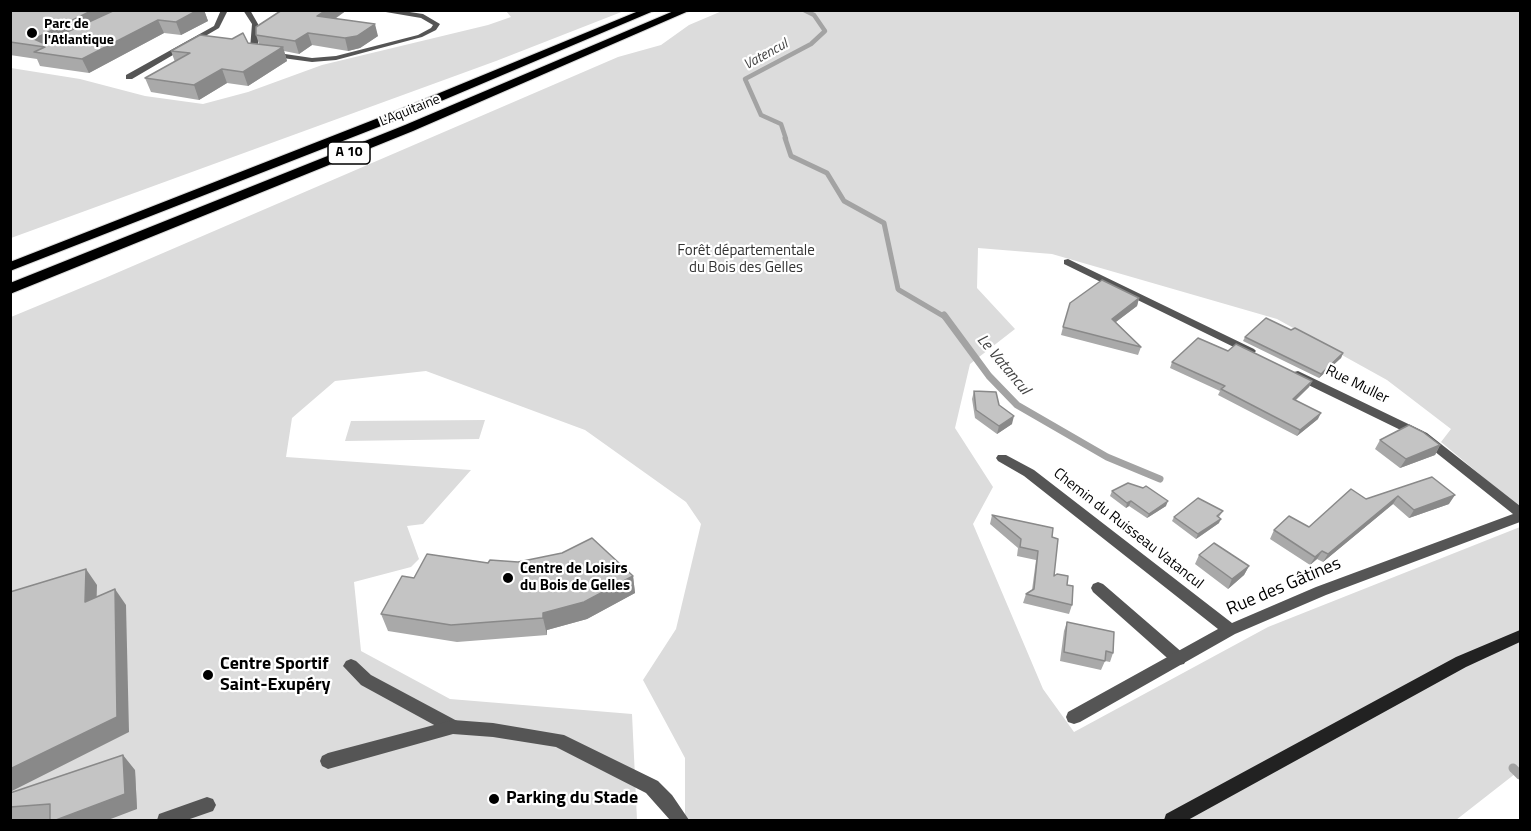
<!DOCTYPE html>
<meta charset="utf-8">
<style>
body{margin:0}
#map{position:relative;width:1531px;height:831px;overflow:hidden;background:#fff;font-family:"Titillium Web",sans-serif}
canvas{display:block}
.frame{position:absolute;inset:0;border:12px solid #000;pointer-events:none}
</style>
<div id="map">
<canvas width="1531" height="831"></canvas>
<div class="frame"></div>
</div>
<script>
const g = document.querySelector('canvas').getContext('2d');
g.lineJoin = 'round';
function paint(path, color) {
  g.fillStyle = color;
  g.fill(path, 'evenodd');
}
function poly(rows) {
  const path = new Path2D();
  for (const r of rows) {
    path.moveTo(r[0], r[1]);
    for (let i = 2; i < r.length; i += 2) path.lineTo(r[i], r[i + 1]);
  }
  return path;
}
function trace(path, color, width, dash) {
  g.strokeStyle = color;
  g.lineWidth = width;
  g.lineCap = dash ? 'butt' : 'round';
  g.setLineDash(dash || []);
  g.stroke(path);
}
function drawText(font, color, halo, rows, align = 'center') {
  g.font = font + ' "Titillium Web",sans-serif';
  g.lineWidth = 4.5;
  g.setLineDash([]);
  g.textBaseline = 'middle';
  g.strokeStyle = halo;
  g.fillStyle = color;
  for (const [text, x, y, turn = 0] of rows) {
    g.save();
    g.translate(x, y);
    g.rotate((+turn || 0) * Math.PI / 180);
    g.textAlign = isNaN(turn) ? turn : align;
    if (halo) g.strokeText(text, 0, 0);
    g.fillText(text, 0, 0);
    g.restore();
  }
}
const green = poly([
 [506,11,624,11,496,61,11,238,11,68,80,79,145,96,203,104,248,92,322,65,488,25,511,17],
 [722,11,1520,11,1520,508,1441,442,1451,429,1387,380,1277,319,1052,254,978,248,977,288,1015,329,970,364,955,428,993,487,973,524,1043,689,1074,732,1268,627,1520,527,1520,770,1456,820,685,820,685,758,643,680,676,629,701,524,686,502,585,430,426,371,335,381,292,418,286,457,471,470,423,524,407,526,419,559,411,567,354,582,361,651,450,699,632,714,637,820,11,820,11,317,105,278,618,57,661,45,689,25],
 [485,420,479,439,345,441,351,421]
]);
const streamFar3 = poly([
 [786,139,781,124,761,115,745,79,811,44,825,31,814,15,804,10]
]);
const streamFar2 = poly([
 [785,138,791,156,827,173,844,201,884,223,898,289],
 [899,290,945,317]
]);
const streamFar1 = poly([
 [944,315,989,376,1017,405,1107,457,1160,479]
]);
const stream = poly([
 [1513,768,1520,775]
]);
const lane = poly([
 [221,10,228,10,219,28,132,79,126,79,126,75,214,26,221,10],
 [243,10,250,10,258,24,258,50,312,58,336,56,418,35,431,28,433,25,421,18,374,10,396,10,423,14,440,24,436,30,422,37,336,60,312,62,253,54,250,49,252,24,243,10],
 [1098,582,1103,584,1184,654,1187,659,1184,664,1179,665,1174,664,1093,592,1091,588,1093,584,1098,582],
 [351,659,356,661,371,675,459,722,461,727,459,732,453,734,447,732,361,685,343,666,346,661,351,659],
 [207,797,213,799,216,805,213,811,187,820,157,820,159,814,207,797]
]);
const street = poly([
 [1068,259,1254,349,1256,351,1254,353,1246,353,1064,264,1064,260,1068,259],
 [1298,371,1427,433,1520,506,1520,522,1326,595,1235,634,1080,722,1074,724,1068,722,1066,717,1068,712,1218,629,1024,476,998,461,996,458,998,455,1006,455,1034,470,1232,623,1316,587,1513,514,1419,439,1294,378,1292,375,1294,372,1298,371],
 [453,720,493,723,564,735,658,781,672,795,689,820,670,820,646,793,556,747,493,737,453,734,328,769,322,766,320,761,322,756,328,753,453,720]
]);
const secondary = poly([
 [1520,630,1520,642,1466,667,1188,820,1164,820,1166,814,1456,657,1520,630]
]);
const highway = poly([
 [641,10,656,10,394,121,10,271,10,262,386,115,641,10],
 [676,10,691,10,413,131,10,294,10,283,405,125,676,10]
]);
const wall = poly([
 [10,10,204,10,208,21,181,35,164,33,89,73,40,66,37,59,10,55],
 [282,10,347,10,335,19,378,36,360,48,348,51,312,45,299,54,284,51,287,61,248,86,227,83,199,100,151,92,145,78,175,62,171,51,248,43,259,44,256,35],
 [1139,298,1137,306,1116,322,1141,347,1138,355,1061,335,1063,327],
 [1291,330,1343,353,1341,358,1319,378,1243,341,1245,337],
 [1228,351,1312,381,1309,387,1296,400,1318,419,1297,436,1218,395,1220,391,1170,368,1172,362],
 [974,391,999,405,1012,424,997,434,975,418,972,399],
 [1380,440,1440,445,1435,455,1400,468,1375,449],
 [1432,477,1449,504,1409,518,1393,504,1323,562,1317,559,1310,565,1270,539,1274,530,1309,527,1366,499],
 [1112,491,1166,506,1147,518,1129,506,1126,508,1110,496],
 [1223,511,1219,517,1219,523,1196,539,1172,521,1174,517],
 [992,515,1052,537,1054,576,1067,585,1072,605,1069,614,1023,603,1026,594,1032,590,1036,560,1017,556,1018,548,990,524],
 [1199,555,1249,566,1244,575,1228,589,1195,564],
 [488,563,633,576,635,593,587,619,547,630,547,635,457,642,388,631,381,614,414,578],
 [1067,622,1113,653,1110,662,1105,661,1101,670,1060,661,1064,631],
 [135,770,137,809,50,820,10,820,10,793]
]);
const shadedWall = poly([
 [93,10,115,10,46,50,34,39],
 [198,10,204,10,208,21,181,35,176,22],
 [326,10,347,10,321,28,317,16],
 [158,20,164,33,89,73,82,59],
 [375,24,378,36,360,48,348,51,345,38],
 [308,33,312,45,299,54,295,41],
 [283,47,287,61,248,86,243,72],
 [222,69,227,83,199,100,194,85],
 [1139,298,1137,306,1109,327,1112,319],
 [1343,353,1341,358,1319,378,1321,374],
 [1312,381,1309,387,1290,405,1293,399],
 [1321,413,1318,419,1297,436,1300,430],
 [1014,416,1012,424,997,434,999,426],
 [1440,445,1435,455,1400,468,1406,459],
 [1455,495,1449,504,1409,518,1414,510],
 [1398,496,1393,504,1323,562,1328,554],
 [1131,501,1129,506,1126,508,1127,503],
 [1168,501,1166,506,1147,518,1149,514],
 [1221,519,1219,523,1196,539,1198,534],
 [1322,551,1317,559,1310,565,1315,557],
 [1249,566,1244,575,1228,589,1232,579],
 [86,569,97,585,96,618,85,602],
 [633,576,635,593,587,619,547,630,547,635,543,618,543,613],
 [115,589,126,605,129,732,10,792,10,769],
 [123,755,135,770,137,809,108,820,56,820]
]);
const building = poly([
 [10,10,93,10,34,39,43,43,115,10,198,10,176,22,158,20,82,59,34,52,45,47,10,42,10,10],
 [282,10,326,10,317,16,375,24,357,36,345,38,308,33,295,41,256,35,256,27,282,10],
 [243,33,248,43,283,47,243,72,222,69,194,85,145,78,190,53,171,51,200,35,232,39,243,33],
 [1102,280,1139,298,1112,319,1141,347,1063,327,1070,303,1102,280],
 [1266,318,1291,330,1295,328,1343,353,1321,374,1245,337,1266,318],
 [1198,338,1228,351,1236,344,1312,381,1293,399,1321,413,1300,430,1221,389,1225,386,1172,362,1198,338],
 [974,391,996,392,999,405,1014,416,999,426,976,410,974,391],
 [1409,425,1423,432,1440,445,1406,459,1380,440,1409,425],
 [1432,477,1455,495,1414,510,1398,496,1328,554,1322,551,1315,557,1274,530,1289,516,1309,527,1351,489,1366,499,1432,477],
 [1128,483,1143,488,1146,486,1168,501,1149,514,1131,501,1127,503,1112,491,1128,483],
 [1198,498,1223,511,1217,516,1221,519,1198,534,1174,517,1198,498],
 [992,515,1053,528,1052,537,1058,539,1054,576,1057,574,1068,576,1067,585,1073,586,1072,605,1026,594,1034,589,1038,551,1020,547,1021,539,992,515],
 [592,538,633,576,584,602,543,613,543,618,451,625,381,614,402,576,414,578,427,554,488,563,490,560,518,562,562,553,592,538],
 [1214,543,1249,566,1232,579,1199,555,1214,543],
 [86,569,85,602,115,589,117,717,10,769,10,592,86,569],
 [1067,622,1114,632,1113,653,1106,651,1105,661,1064,652,1067,622],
 [123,755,125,794,56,820,50,820,50,804,10,807,10,793,123,755]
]);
const markers = [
 [32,33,6,"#000"],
 [508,578,6,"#000"],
 [208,675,6,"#000"],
 [494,799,6,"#000"]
];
const farPoinames = [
 ["Parc de",44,25],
 ["l'Atlantique",44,41]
];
const farWaternames = [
 ["Vatencul",766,55,-29]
];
const farStreetnames = [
 ["L'Aquitaine",410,111,-22]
];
const shields = [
 [349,153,42]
];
const shieldNames = [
 ["A 10",349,153]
];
const parkNames = [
 ["Forêt départementale",746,251],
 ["du Bois des Gelles",746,268]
];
const streetNames = [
 ["Rue Muller",1357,385,26],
 ["Chemin du Ruisseau Vatancul",1128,529,38]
];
const poiNames = [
 ["Centre de Loisirs",520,569],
 ["du Bois de Gelles",520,586]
];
const waterNames = [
 ["Le Vatancul",1003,365,50]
];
const nearStreetnames = [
 ["Rue des Gâtines",1284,587,-23]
];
const nearPoinames = [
 ["Centre Sportif",220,665],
 ["Saint-Exupéry",220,686],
 ["Parking du Stade",506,799]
];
paint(green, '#dcdcdc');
trace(streamFar3, '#a3a3a3', 4.5);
trace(streamFar2, '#a3a3a3', 5);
trace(streamFar1, '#a3a3a3', 7);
trace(stream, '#a3a3a3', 9);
trace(highway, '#dbdbdb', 2);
paint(lane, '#555');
paint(street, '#555');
paint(secondary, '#222');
paint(highway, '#000');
paint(wall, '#a9a9a9');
paint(shadedWall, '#898989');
paint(building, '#c4c4c4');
trace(building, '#898989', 1.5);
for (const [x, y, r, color] of markers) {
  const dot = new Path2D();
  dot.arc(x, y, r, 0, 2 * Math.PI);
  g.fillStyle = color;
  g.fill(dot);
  trace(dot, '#fff', 2);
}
drawText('bold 14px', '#000', '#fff', farPoinames, 'left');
drawText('italic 14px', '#444', '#fff', farWaternames);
drawText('14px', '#000', '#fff', farStreetnames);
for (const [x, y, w] of shields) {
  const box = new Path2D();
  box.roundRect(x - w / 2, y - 11, w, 22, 4.5);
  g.fillStyle = '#fff';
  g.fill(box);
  trace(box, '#000', 1.5);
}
drawText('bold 14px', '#000', null, shieldNames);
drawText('15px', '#333', '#fff', parkNames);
drawText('15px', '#000', '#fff', streetNames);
drawText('bold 15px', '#000', '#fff', poiNames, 'left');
drawText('italic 16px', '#444', '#fff', waterNames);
drawText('18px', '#000', '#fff', nearStreetnames);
drawText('bold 18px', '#000', '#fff', nearPoinames, 'left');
</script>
